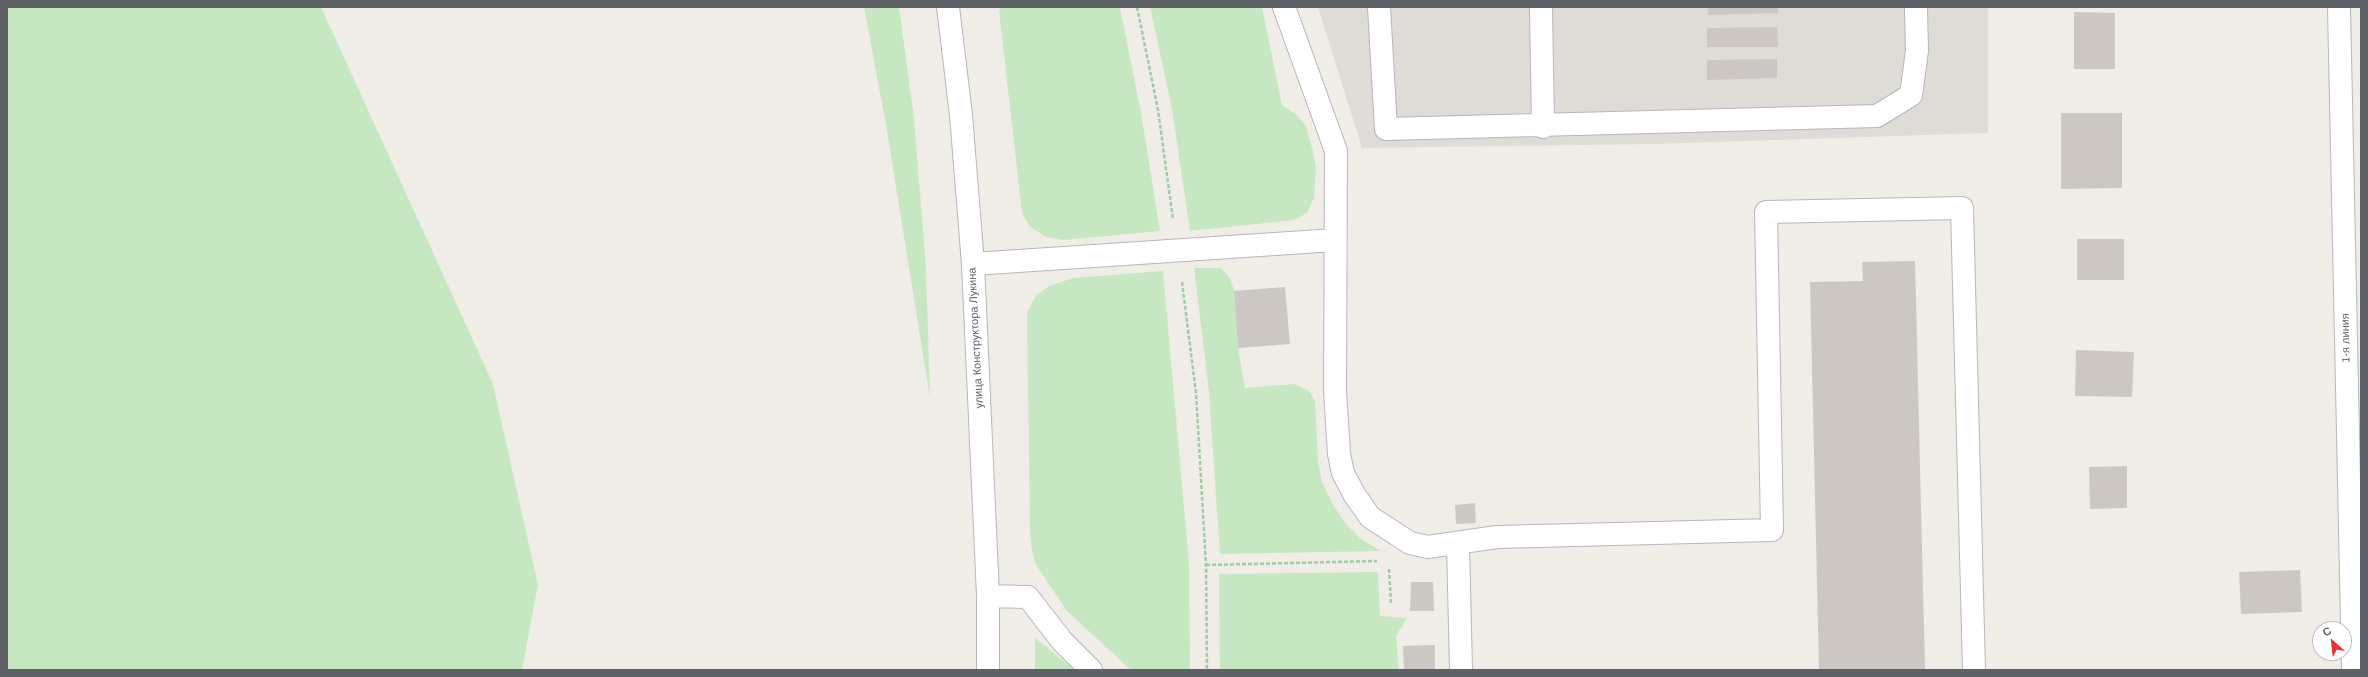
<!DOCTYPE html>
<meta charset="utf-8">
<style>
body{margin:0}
#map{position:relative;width:2368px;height:677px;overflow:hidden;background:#f0ede6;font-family:Helvetica,sans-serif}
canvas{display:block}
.frame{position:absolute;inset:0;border:8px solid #5e6266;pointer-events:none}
.north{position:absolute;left:2312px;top:621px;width:40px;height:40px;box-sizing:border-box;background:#fff;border:1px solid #bfc0c2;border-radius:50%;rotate:332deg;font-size:11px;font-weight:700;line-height:16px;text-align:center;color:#5e6266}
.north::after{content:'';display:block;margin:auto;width:14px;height:18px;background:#ea3238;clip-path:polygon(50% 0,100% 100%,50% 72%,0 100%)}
</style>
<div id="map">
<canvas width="2368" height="677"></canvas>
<div class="frame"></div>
<div class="north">С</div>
</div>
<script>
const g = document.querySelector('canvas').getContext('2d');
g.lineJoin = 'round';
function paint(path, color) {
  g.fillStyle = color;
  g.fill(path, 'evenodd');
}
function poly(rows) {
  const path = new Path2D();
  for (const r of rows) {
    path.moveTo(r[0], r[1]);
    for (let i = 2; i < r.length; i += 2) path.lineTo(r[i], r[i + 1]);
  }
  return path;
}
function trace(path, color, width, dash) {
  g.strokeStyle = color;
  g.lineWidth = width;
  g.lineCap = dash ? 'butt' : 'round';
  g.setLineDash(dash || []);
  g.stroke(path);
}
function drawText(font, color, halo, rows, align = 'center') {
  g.font = font + ' Helvetica,sans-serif';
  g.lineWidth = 3.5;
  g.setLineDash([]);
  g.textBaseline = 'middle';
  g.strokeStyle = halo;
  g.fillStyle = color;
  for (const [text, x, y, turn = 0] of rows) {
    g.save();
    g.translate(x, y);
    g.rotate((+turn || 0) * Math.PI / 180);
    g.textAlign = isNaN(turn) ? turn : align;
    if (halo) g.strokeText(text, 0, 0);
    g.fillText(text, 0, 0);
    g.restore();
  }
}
const industrial = poly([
 [1318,7,1988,7,1988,133,1655,144,1362,148]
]);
const green = poly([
 [7,7,321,7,493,384,538,585,522,670,7,670],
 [864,7,899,7,914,118,926,267,930,398,886,125],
 [1001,7,1120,7,1141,112,1160,231,1064,240,1046,237,1030,227,1022,213,999,11],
 [1150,7,1262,7,1282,105,1297,115,1306,126,1313,151,1316,170,1314,198,1307,213,1294,220,1190,231,1172,109],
 [1194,268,1221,268,1230,278,1234,291,1238,348,1245,388,1295,384,1309,391,1315,401,1318,461,1322,482,1334,506,1345,523,1361,539,1381,551,1220,554,1209,393],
 [1163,271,1189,563,1190,670,1131,670,1067,611,1036,565,1032,551,1030,533,1027,313,1036,295,1049,286,1073,278],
 [1378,572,1380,616,1407,618,1396,636,1399,670,1220,670,1219,574],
 [1035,638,1075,670,1035,670]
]);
const building = poly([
 [1708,7,1778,7,1778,13,1708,15],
 [2074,12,2115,13,2115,69,2074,69],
 [1777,27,1778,47,1707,47,1707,28],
 [1777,59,1777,78,1707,80,1707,60],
 [2061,113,2122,113,2122,188,2061,189],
 [2077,239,2124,239,2124,280,2077,280],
 [1915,261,1925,670,1819,670,1810,282,1863,281,1862,262],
 [1285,287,1290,344,1238,348,1234,291],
 [2076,350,2134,352,2132,397,2075,396],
 [2127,466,2127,508,2090,509,2089,467],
 [1475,503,1476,523,1456,524,1455,505],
 [2300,570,2302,612,2241,614,2239,572],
 [1411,582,1433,582,1434,611,1410,611],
 [1435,645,1435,670,1404,670,1403,646]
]);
const path = poly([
 [1137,7,1158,110,1173,219],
 [1182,282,1196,393,1206,565,1207,670],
 [1206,565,1377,561],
 [1389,569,1391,604]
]);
const minor = poly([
 [948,7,961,115,973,264,988,596,988,670],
 [1284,7,1336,151,1335,391,1339,454,1343,473,1354,494,1370,517,1410,543,1428,547,1497,537,1772,530,1766,212,1962,208,1974,670],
 [1379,7,1386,129,1877,116,1911,95,1917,51,1916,7],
 [1541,7,1543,127],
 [2339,7,2353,670],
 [973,264,1335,240],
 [1458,544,1461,670],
 [988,596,1028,597,1062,641,1091,670]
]);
const streetNames = [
 ["улица Конструктора Лукина",976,338,-93],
 ["1-я линия",2346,338,-91]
];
paint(industrial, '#dfdcd8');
paint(green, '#c7e7c3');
paint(building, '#ccc7c3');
trace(minor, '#b3b7bb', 24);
trace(path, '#9dcba4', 2.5, [4, 2]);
trace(minor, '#fff', 22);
drawText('11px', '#5e6266', '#fff', streetNames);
</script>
